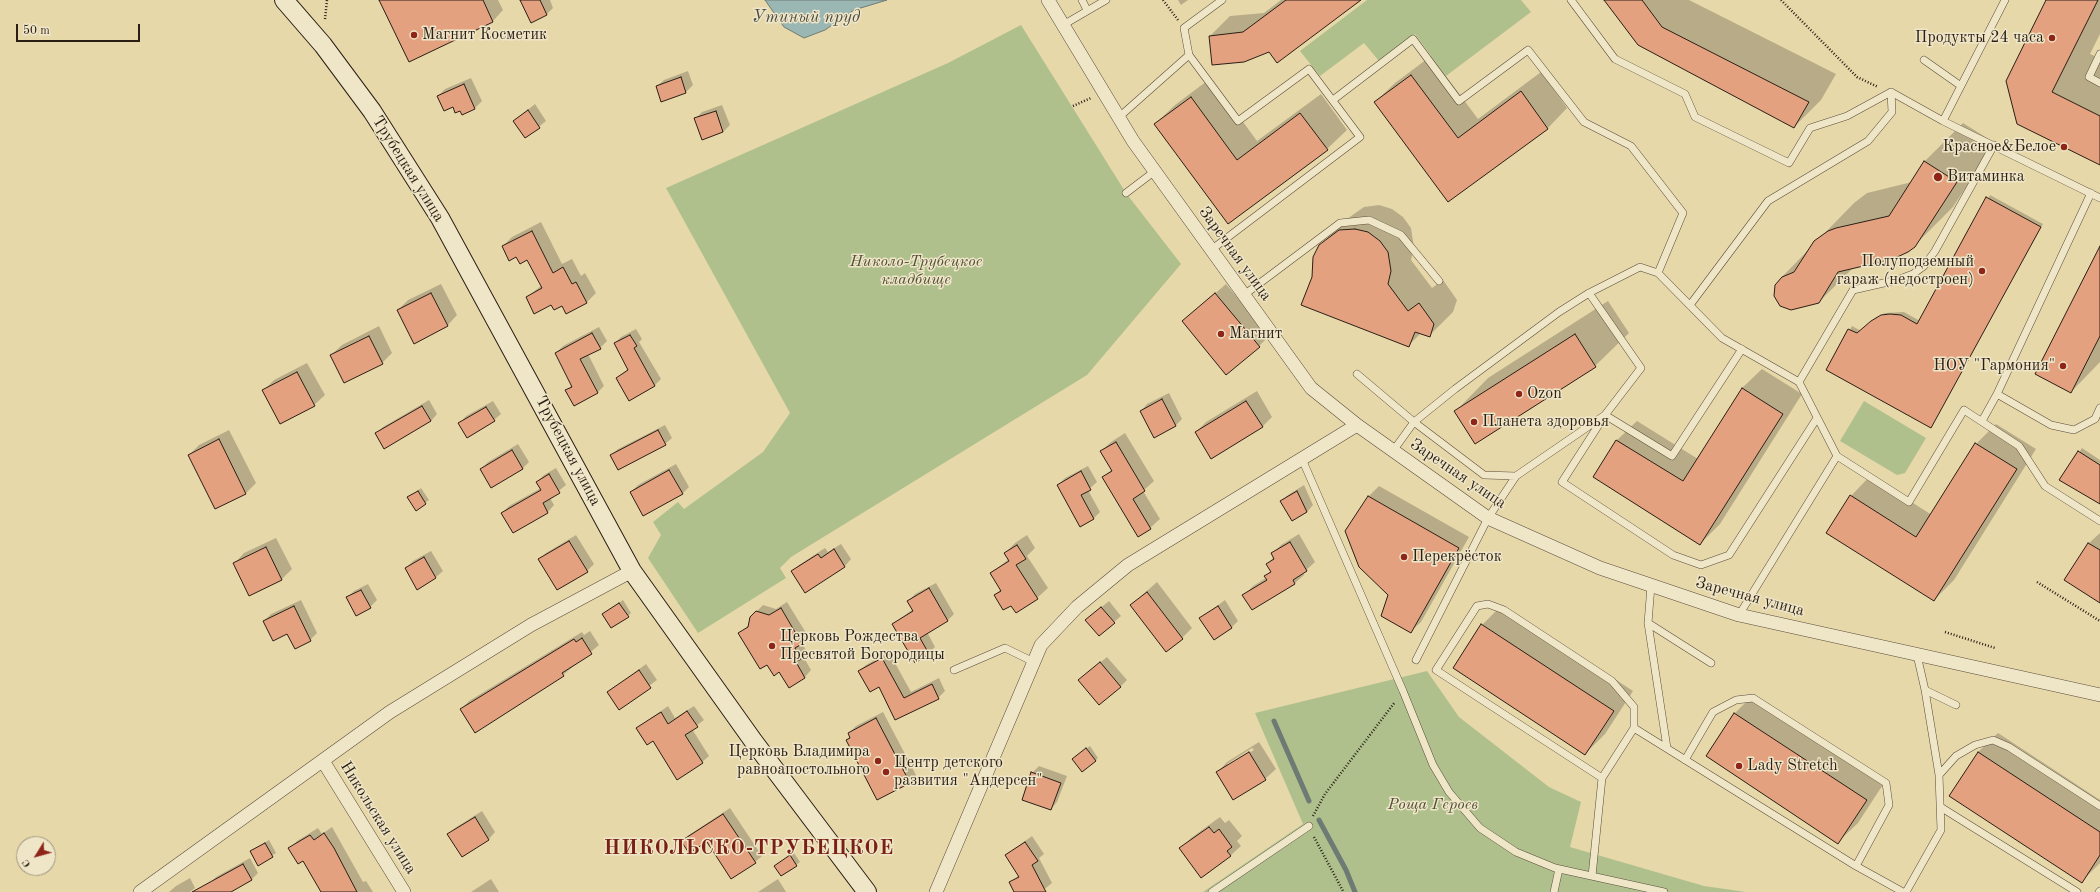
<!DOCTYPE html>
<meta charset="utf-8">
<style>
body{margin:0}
#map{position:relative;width:2100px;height:892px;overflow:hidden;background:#e7d8aa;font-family:"Old Standard TT",serif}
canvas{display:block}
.north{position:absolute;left:16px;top:836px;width:40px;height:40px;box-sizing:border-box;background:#efe6c8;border:1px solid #a09680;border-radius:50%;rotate:233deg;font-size:11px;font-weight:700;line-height:16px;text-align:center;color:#2a1e15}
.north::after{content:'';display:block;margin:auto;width:14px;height:18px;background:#8f2418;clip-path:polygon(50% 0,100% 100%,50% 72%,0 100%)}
.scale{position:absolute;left:16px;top:24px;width:124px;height:18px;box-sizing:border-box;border:2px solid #2a1e15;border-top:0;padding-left:5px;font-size:12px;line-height:14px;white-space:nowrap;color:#2a1e15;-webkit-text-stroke:3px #efe6c8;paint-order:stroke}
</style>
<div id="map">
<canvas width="2100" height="892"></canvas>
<div class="north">С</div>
<div class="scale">50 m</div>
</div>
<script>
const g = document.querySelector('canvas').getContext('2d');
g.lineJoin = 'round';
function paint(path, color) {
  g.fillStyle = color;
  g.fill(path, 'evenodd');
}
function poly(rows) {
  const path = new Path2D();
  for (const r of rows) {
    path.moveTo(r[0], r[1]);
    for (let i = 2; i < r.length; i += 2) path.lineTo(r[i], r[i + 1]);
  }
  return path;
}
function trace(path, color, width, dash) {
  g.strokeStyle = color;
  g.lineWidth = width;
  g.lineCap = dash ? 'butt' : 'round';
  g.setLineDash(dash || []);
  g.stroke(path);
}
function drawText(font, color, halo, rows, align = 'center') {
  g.font = font + ' "Old Standard TT",serif';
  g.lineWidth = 3;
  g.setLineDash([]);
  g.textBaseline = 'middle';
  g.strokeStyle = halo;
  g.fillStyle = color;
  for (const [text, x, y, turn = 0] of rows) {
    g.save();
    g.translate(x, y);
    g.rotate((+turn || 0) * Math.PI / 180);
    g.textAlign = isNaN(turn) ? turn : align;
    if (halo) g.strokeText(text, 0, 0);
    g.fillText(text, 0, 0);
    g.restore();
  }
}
const green = poly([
 [1367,0,1521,0,1531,12,1446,76,1415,34,1379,61,1364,43,1320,76,1300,51],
 [1021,25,1126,193,1181,264,1087,375,791,557,780,568,786,578,698,633,648,558,661,535,653,522,678,502,684,509,763,452,790,413,666,188,948,63],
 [1864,401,1926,438,1905,473,1897,475,1840,441],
 [1427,671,1459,717,1549,787,1581,802,1570,847,1704,886,1746,892,1203,892,1303,824,1255,713]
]);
const water = poly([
 [765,0,887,0,854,10,825,30,804,38,784,27,765,0]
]);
const shadow = poly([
 [380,0,498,0,503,10,493,21,409,60],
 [521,0,550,0,553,8,547,14],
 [1178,0,1188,0,1181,5],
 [1281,0,1360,0,1270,51,1210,36,1230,16,1264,13],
 [1605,0,1689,0,1836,74,1821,100,1794,127],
 [2047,0,2100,0,2100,34,2090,54,2100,58,2100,164,2018,124],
 [1431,56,1478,119,1541,72,1567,108,1548,128,1448,201,1375,102,1395,83],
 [688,71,693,85,686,92,662,100,657,86,664,80],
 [471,78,482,101,475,108,462,113,460,110,438,96,445,89],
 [1211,78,1257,141,1321,94,1347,130,1327,149,1228,223,1155,124,1175,105],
 [535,104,546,121,526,137,514,121],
 [722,105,730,125,723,132,703,139,695,119,702,112],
 [1963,123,1995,143,1953,207,1914,246,1853,268,1819,302,1775,291,1778,281,1854,203,1867,193,1912,182,1925,161],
 [1990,195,2043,224,1931,426,1827,369,1852,326,1861,331,1875,318,1885,313,1904,312,1920,321],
 [1379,205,1392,209,1403,217,1411,228,1414,247,1411,260,1432,288,1443,280,1457,300,1453,312,1429,336,1421,333,1409,345,1313,277,1320,246,1344,221,1364,207],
 [541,222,562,264,572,259,581,276,585,273,596,293,587,302,562,305,527,297,542,285,528,259,517,256,503,246,512,237],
 [2100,248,2100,362,2071,392],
 [441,284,457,315,447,326,398,310,408,300],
 [1226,284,1269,336,1259,346,1183,321],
 [1608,301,1629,333,1595,366,1455,412,1488,378],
 [379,326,392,353,382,363,331,355,342,345],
 [599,327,607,341,600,348,588,354,604,386,597,393,566,391,572,385,556,353,563,346],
 [636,329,642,339,639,342,661,379,655,385,629,399,617,378,628,369,615,343,621,337],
 [307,363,325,395,314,405,264,390,274,380],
 [1762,369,1802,394,1720,524,1700,544,1594,477,1617,440,1637,421,1698,459,1742,388],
 [1257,391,1272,417,1262,427,1196,432,1206,422],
 [1169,393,1182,419,1176,425,1154,437,1141,411,1147,404],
 [429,400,437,414,431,421,376,434,383,427],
 [493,401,501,414,494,420,460,423,466,416],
 [1996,424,2036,449,1954,580,1934,600,1851,496,1870,476,1932,515,1976,444],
 [665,425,672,438,665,444,611,455,618,449],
 [229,430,256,483,246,493,216,508,189,455,199,445],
 [1125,433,1154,481,1143,491,1160,519,1150,528,1104,477,1112,469,1101,451,1111,442],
 [518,444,529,462,522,469,481,469,488,462],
 [2082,448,2100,460,2100,503,2061,480],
 [676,464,689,487,682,494,631,492,638,485],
 [1088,466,1097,482,1088,490,1100,512,1093,519,1058,485,1065,478],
 [556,468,566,485,550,498,554,505,548,512,513,532,502,513,509,506,541,488,537,482,544,475],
 [1304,485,1313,505,1307,512,1281,501,1288,495],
 [1379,486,1469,537,1421,622,1410,632,1389,595,1368,497],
 [421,488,429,500,416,509,412,495],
 [2100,533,2100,602,2066,580,2089,543],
 [1299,534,1315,562,1303,573,1304,575,1295,583,1252,609,1244,595,1253,586,1266,578,1265,576,1271,571,1267,564,1274,557,1272,554,1281,545],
 [576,535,594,564,587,571,557,589,540,559,546,553],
 [1027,535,1035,548,1027,556,1048,588,1037,598,1011,604,995,595,1001,589,991,573,1009,559,1005,553,1015,543],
 [276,538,292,569,282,579,234,564,244,553],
 [841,544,851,559,845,566,805,591,792,572,799,565,825,548,828,552],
 [431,551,443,571,436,577,417,588,406,568,413,561],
 [1157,582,1192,628,1182,638,1131,605],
 [936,583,954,614,947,621,927,632,935,647,929,653,893,624,913,609,909,601,915,594],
 [368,584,377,600,370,607,347,598,354,591],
 [301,600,317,633,310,640,264,621,271,614],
 [623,600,631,613,628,616,603,614],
 [1225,600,1238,621,1231,628,1201,618],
 [1109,601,1121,616,1114,622,1093,614],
 [787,602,808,636,802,643,807,652,803,656,811,670,805,677,789,686,780,671,767,663,740,633,750,624,751,617,763,605,776,609],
 [1502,605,1633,691,1605,734,1585,754,1482,625],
 [590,631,599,645,563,675,461,709,469,701,582,632,584,635],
 [889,652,911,692,939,678,945,691,938,698,895,719,879,686,859,671,866,665],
 [1107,657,1127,680,1120,687,1086,674],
 [646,664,657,680,619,708,609,692],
 [1754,694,1886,780,1858,823,1838,842,1707,756,1735,713],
 [668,706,675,718,694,706,704,720,692,729,709,756,702,762,653,740,637,728],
 [883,712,916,775,909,782,847,740,851,736,849,733,856,726],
 [1998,733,2100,800,2100,863,2082,881,1978,752],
 [1259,742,1276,769,1265,779,1234,799,1217,773,1227,762],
 [1252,748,1254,750,1227,766,1227,764],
 [1090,746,1098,758,1095,761,1076,756],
 [1039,766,1067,776,1057,802,1051,809,1032,773],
 [730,808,762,856,755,862,707,840,683,841,689,835],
 [482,811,495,832,489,839,462,856,449,834,455,828],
 [1220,817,1225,823,1229,820,1242,836,1237,841,1241,846,1230,856,1181,849,1191,838],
 [332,827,363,882,366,881,373,892,322,892,303,859,290,849,297,841,318,828,322,834],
 [1032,836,1044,854,1039,858,1052,883,1041,892,1015,892,1010,883,1019,875,1006,855],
 [269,840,276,853,258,864,251,851],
 [794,853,800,862,782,875,779,863],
 [250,858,258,873,251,880,228,892,214,892,210,883,216,877],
 [190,878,195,888,190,892,169,892,176,886],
 [491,879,499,892,471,892],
 [778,879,786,892,758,892]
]);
const stream = poly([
 [1274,721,1309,801],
 [1319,820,1346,870,1355,892]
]);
const building = poly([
 [379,0,483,0,493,22,409,62,379,0],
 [520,0,540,0,547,15,531,23,520,0],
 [1286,0,1361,0,1277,63,1269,52,1244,62,1212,65,1209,36,1243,32,1286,0],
 [1604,0,1642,0,1662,27,1809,102,1794,128,1638,45,1604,0],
 [2046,0,2098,0,2052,92,2100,116,2100,165,2017,124,2006,81,2046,0],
 [1411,75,1458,138,1521,91,1548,129,1448,202,1374,102,1411,75],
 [681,77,686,93,661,102,656,86,681,77],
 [464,84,475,109,462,115,460,111,455,113,453,107,444,111,437,96,464,84],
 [1191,97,1237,160,1300,113,1328,150,1228,224,1154,124,1191,97],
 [528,110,540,128,525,138,513,121,528,110],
 [716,111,723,132,702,140,694,118,716,111],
 [1924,161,1957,182,1915,247,1908,252,1893,259,1838,272,1819,303,1791,310,1780,306,1774,296,1775,285,1782,277,1794,272,1814,241,1828,231,1836,228,1889,216,1924,161],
 [1986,197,2041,227,1931,428,1826,370,1848,329,1857,333,1871,321,1881,315,1890,314,1901,315,1917,324,1986,197],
 [1355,229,1368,232,1380,241,1388,252,1391,271,1388,284,1408,311,1419,303,1434,324,1430,337,1415,332,1409,347,1301,305,1312,277,1313,257,1319,245,1339,230,1355,229],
 [532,231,553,273,563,267,572,284,576,282,587,303,566,314,562,306,554,310,551,305,534,314,526,297,542,288,527,260,520,264,516,257,509,261,502,246,532,231],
 [2100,246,2100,336,2071,393,2035,374,2100,246],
 [431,293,448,326,414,344,397,310,431,293],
 [1215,293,1260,347,1226,375,1182,321,1215,293],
 [592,333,601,349,580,359,598,393,574,406,565,390,572,387,555,353,592,333],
 [1575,334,1596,367,1475,444,1454,411,1575,334],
 [630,335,637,346,634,348,655,386,629,401,616,378,628,370,614,343,630,335],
 [369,336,383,364,344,383,330,355,369,336],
 [297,372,315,406,280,424,262,390,297,372],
 [1742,388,1783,414,1700,545,1593,477,1616,440,1683,481,1742,388],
 [1162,399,1176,426,1154,438,1140,411,1162,399],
 [1246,401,1263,427,1211,459,1195,432,1246,401],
 [422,406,431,421,384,449,375,433,422,406],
 [486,407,495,421,467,438,458,423,486,407],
 [658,430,666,445,618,470,610,455,658,430],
 [219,439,246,494,215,509,188,455,219,439],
 [1116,442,1145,491,1133,499,1151,529,1138,537,1102,477,1112,471,1100,451,1116,442],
 [1975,443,2017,469,1934,601,1826,533,1850,495,1916,537,1975,443],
 [512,450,523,469,491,488,480,469,512,450],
 [2078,451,2100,465,2100,504,2059,480,2078,451],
 [669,470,683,494,643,516,630,492,669,470],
 [1081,471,1091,490,1081,495,1094,519,1080,527,1057,485,1081,471],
 [549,474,560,493,543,503,548,513,513,533,501,513,541,490,536,482,549,474],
 [418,491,426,504,416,511,407,497,418,491],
 [1297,491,1307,512,1292,521,1280,501,1297,491],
 [1368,496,1459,548,1411,633,1381,616,1388,595,1359,567,1345,531,1368,496],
 [569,541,588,572,557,590,538,559,569,541],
 [1290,542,1307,571,1293,580,1295,584,1252,610,1242,595,1267,580,1264,576,1271,572,1266,564,1274,559,1271,553,1290,542],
 [2088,543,2100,550,2100,603,2064,580,2088,543],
 [1017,545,1026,559,1016,565,1038,599,1016,613,1011,606,1003,610,994,595,1001,591,990,573,1009,561,1004,553,1017,545],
 [266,547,282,580,249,596,233,563,266,547],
 [834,549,845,567,805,593,791,571,818,554,821,558,834,549],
 [424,557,436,578,417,590,405,568,424,557],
 [929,588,948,621,920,638,929,654,915,663,892,624,913,611,907,601,929,588],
 [361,590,371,608,356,616,346,597,361,590],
 [1147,592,1183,639,1166,652,1130,605,1147,592],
 [619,603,629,617,611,628,602,614,619,603],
 [294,606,311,641,295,649,287,634,273,641,263,621,294,606],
 [1218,606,1232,628,1214,640,1199,618,1218,606],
 [1101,607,1115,623,1099,636,1085,620,1101,607],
 [781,608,802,644,795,648,801,659,796,662,805,678,789,688,779,672,774,676,767,665,760,669,738,633,748,627,750,617,756,611,769,615,781,608],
 [1481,624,1614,711,1585,755,1453,668,1481,624],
 [582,638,592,654,562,673,564,676,475,733,460,709,574,639,576,642,582,638],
 [882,658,904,698,932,684,939,699,895,720,879,687,870,692,858,671,882,658],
 [1100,662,1121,687,1099,705,1078,680,1100,662],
 [639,670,651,688,619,710,607,692,639,670],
 [687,711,698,727,685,735,703,763,677,780,653,741,647,745,636,728,661,712,668,724,687,711],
 [1734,713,1867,800,1838,844,1706,756,1734,713],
 [876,718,910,783,877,800,846,740,850,738,848,733,876,718],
 [1086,748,1096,761,1082,772,1072,759,1086,748],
 [1249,752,1266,780,1233,800,1216,772,1249,752],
 [1978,752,2100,832,2100,855,2082,883,1949,796,1978,752],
 [1031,772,1061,783,1051,810,1022,800,1031,772],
 [723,814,756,863,731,879,707,842,689,853,681,841,723,814],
 [475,817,489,840,462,857,447,834,475,817],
 [1209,827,1214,833,1219,829,1232,847,1227,851,1231,856,1201,878,1179,848,1209,827],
 [324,833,334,848,357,892,321,892,303,861,298,864,288,848,310,835,314,840,324,833],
 [1025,842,1038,861,1032,865,1046,892,1014,892,1009,882,1019,877,1005,855,1025,842],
 [265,843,273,857,258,866,250,851,265,843],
 [790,855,797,866,781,876,774,866,790,855],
 [243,864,252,880,231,892,192,892,243,864]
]);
const path = poly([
 [1163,0,1178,20],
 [1781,0,1857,77,1878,87],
 [325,19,327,0],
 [1073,106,1091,98],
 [2037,582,2100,621],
 [1945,632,1995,648],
 [1313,816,1325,794,1395,702],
 [1314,837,1343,891]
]);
const service = poly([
 [1082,0,1087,10],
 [1571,0,1615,59,1685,94,1695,117,1789,163,1810,128,1847,116,1891,92,1943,121],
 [2005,0,1943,121,2100,198],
 [1063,25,1106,0],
 [2100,54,2089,77,2100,83],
 [1189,55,1184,28,1222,0],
 [1924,60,1961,86],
 [1333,100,1413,39,1459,101,1528,50,1584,122,1631,146,1683,213,1658,273,1722,338,1799,382,1837,456],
 [1118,118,1189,55,1238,121,1309,69,1360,137,1211,250],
 [1126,193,1155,171],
 [1244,295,1340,223,1369,220,1401,235,1439,281],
 [1690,305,1768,201,1868,141,1892,112,1891,92],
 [1742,349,1672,456,1605,415,1562,482,1673,555,1701,565,1729,555,1817,418],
 [1357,374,1414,422,1484,475,1516,476],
 [1799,382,1853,290,1897,280,1913,274,1924,266,1935,251,1994,145],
 [1997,394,2051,425,2074,430,2095,419,2100,408],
 [1982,421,1997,394,2091,193],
 [1393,451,1414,422,1455,389,1559,312,1589,293,1640,267,1658,273],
 [1302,459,1403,691,1433,765,1449,792,1480,828,1516,852,1555,868,1664,892],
 [1651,586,1648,623,1667,748],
 [1739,615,1837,456,1909,502,1964,410,2019,446,2045,486,2100,521],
 [1648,623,1711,663],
 [1917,655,1925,690,1939,775],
 [1416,660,1488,518,1516,476,1605,415,1641,368,1589,293],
 [954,670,1005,648,1034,662],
 [1925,690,1956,705],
 [1634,728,1634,707,1612,681,1504,610,1488,604,1477,606,1436,670,1602,778,1634,728,1856,866,1889,805,1886,783,1753,698,1736,700,1713,712,1685,760],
 [1942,808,2077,892],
 [1856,866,1903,892],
 [1592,876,1602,778],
 [1212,892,1309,826],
 [1554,892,1559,869],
 [1906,892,1941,830,1939,775,1956,756,1975,745,1993,740,2009,747,2100,806],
 [2099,892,2100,891]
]);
const minor = poly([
 [1048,0,1133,141,1311,388,1357,425,1488,518,1600,568,1739,615,2100,695],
 [323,761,404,892],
 [140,892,390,712,531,625,632,571],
 [936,892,1041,645,1077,607,1128,565,1357,425]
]);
const secondary = poly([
 [284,0,323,45,372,111,440,218,632,571,754,742,867,892]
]);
const markers = [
 [414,35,4,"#8f2418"],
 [2052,38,4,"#8f2418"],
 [2064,147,4,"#8f2418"],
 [1938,177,5,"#8f2418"],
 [1982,271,4,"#8f2418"],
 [1221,334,4,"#8f2418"],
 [2063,366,4,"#8f2418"],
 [1519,394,4,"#8f2418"],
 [1474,422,4,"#8f2418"],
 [1404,557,4,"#8f2418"],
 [772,646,4,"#8f2418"],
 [878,761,4,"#8f2418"],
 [1739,766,4,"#8f2418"],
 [886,772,4,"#8f2418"]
];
const poiNames = [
 ["Магнит Косметик",422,35],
 ["Продукты 24 часа",2044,38,"right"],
 ["Красное&Белое",2056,147,"right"],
 ["Витаминка",1947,177],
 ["Полуподземный",1974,262,"right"],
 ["гараж (недостроен)",1974,280,"right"],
 ["Магнит",1229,334],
 ["НОУ \"Гармония\"",2055,366,"right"],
 ["Ozon",1527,394],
 ["Планета здоровья",1482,422],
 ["Перекрёсток",1412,557],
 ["Церковь Рождества",780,637],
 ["Пресвятой Богородицы",780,655],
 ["Церковь Владимира",870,752,"right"],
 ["равноапостольного",870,770,"right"],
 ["Центр детского",894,763],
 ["развития \"Андерсен\"",894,781],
 ["Lady Stretch",1747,766]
];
const streetNames = [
 ["Трубецкая улица",408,169,58],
 ["Заречная улица",1235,254,54],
 ["Трубецкая улица",568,451,62],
 ["Заречная улица",1458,474,34],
 ["Заречная улица",1750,597,15],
 ["Никольская улица",378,818,58]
];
const parkNames = [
 ["Николо-Трубецкое",916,262],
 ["кладбище",916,280],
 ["Роща Героев",1433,805]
];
const waterNames = [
 ["Утиный пруд",806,18]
];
const districtNames = [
 ["НИКОЛЬСКО-ТРУБЕЦКОЕ",749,849]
];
paint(green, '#afc08d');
paint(water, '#9bb7b4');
trace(water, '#6e7a74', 1);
paint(shadow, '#0003');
trace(stream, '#6e7a74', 5);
paint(building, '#e4a180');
trace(building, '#2a1e15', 1);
trace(service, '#594c3a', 8);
trace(minor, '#594c3a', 14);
trace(secondary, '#2a1e15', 20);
trace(path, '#2a1e15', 2.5, [1, 2]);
trace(service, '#efe6c8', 7);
trace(minor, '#efe6c8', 13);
trace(secondary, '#efe6c8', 18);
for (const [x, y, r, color] of markers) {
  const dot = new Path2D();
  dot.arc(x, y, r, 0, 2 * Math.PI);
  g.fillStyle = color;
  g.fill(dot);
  trace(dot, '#efe6c8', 1.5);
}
drawText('16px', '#2a1e15', '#efe6c8', poiNames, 'left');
drawText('16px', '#2a1e15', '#efe6c8', streetNames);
drawText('italic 16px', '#524f39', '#efe6c8', parkNames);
drawText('italic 17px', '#4c4c45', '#efe6c8', waterNames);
g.letterSpacing = '1px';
drawText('bold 20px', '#7a1f14', '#efe6c8', districtNames);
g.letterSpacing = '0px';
</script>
